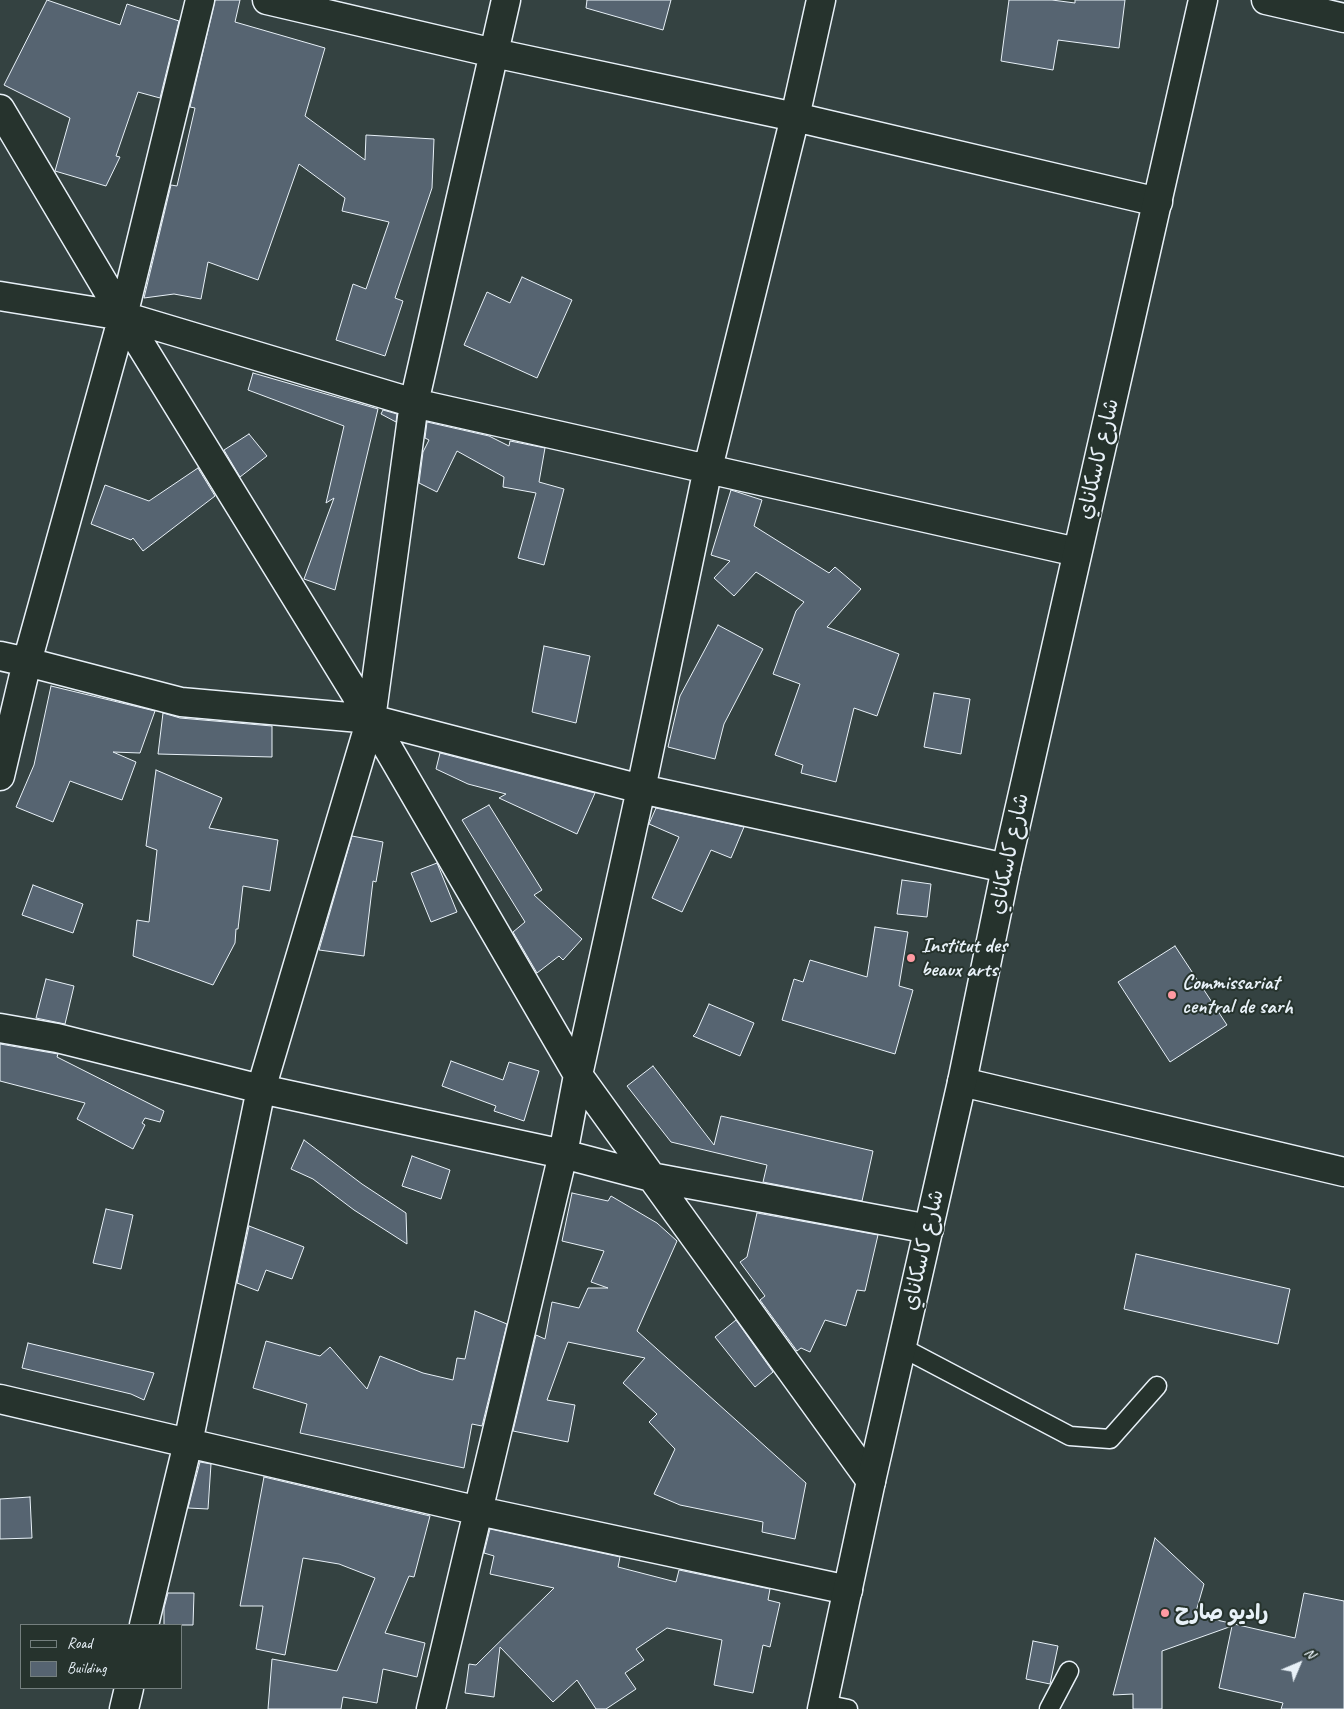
<!DOCTYPE html>
<meta charset="utf-8">
<style>
body{margin:0}
#map{position:relative;width:1344px;height:1709px;overflow:hidden;background:#344241;font-family:Caveat,sans-serif}
canvas{display:block}
.legend{position:absolute;left:20px;top:1624px;width:162px;height:65px;box-sizing:border-box;background:#26332d;border:1px solid #747f7e;margin:0;padding:6px 9px;list-style:none;font-size:15px;color:#e8f1f8}
.legend li{display:flex;align-items:center;gap:10px;height:25px}
.legend b{width:25px;border:1px solid #747f7e}
.north{position:absolute;left:1274px;top:1639px;width:50px;height:50px;-webkit-text-stroke:4px #26332d;paint-order:stroke;rotate:45deg;font-size:14px;font-weight:700;line-height:20px;text-align:center;color:#e8f1f8}
.north::after{content:'';display:block;margin:auto;width:18px;height:22px;background:#e8f1f8;clip-path:polygon(50% 0,100% 100%,50% 72%,0 100%)}
</style>
<div id="map">
<canvas width="1344" height="1709"></canvas>
<ul class="legend">
<li><b style="height:6px;background:#26332d"></b>Road</li>
<li><b style="height:14px;background:#566471"></b>Building</li>
</ul>
<div class="north">N</div>
</div>
<script>
const g = document.querySelector('canvas').getContext('2d');
g.lineJoin = 'round';
function paint(path, color) {
  g.fillStyle = color;
  g.fill(path, 'evenodd');
}
function poly(rows) {
  const path = new Path2D();
  for (const r of rows) {
    path.moveTo(r[0], r[1]);
    for (let i = 2; i < r.length; i += 2) path.lineTo(r[i], r[i + 1]);
  }
  return path;
}
function trace(path, color, width, dash) {
  g.strokeStyle = color;
  g.lineWidth = width;
  g.lineCap = dash ? 'butt' : 'round';
  g.setLineDash(dash || []);
  g.stroke(path);
}
function drawText(font, color, halo, rows, align = 'center') {
  g.font = font + ' Caveat,"Playpen Sans Arabic",sans-serif';
  g.lineWidth = 4;
  g.setLineDash([]);
  g.textBaseline = 'middle';
  g.strokeStyle = halo;
  g.fillStyle = color;
  for (const [text, x, y, turn = 0] of rows) {
    g.save();
    g.translate(x, y);
    g.rotate((+turn || 0) * Math.PI / 180);
    g.textAlign = isNaN(turn) ? turn : align;
    if (halo) g.strokeText(text, 0, 0);
    g.fillText(text, 0, 0);
    g.restore();
  }
}
const building = poly([
 [47,0,120,25,127,4,179,21,160,98,138,92,116,156,120,157,106,186,55,171,70,118,4,85,47,0],
 [215,0,240,0,235,22,325,48,305,116,365,160,366,135,434,139,432,188,395,298,403,301,385,356,336,340,353,284,366,289,389,222,342,211,345,198,299,164,258,280,208,262,201,299,174,294,144,298,171,185,177,186,195,108,190,107,215,0],
 [587,0,671,0,663,30,586,8,587,0],
 [1009,0,1052,0,1075,3,1075,0,1125,0,1119,48,1058,40,1053,70,1001,61,1009,0],
 [522,277,572,300,537,378,464,345,487,292,510,303,522,277],
 [253,373,378,409,335,590,304,579,334,498,326,503,344,426,248,390,253,373],
 [383,410,397,414,396,422,381,414,383,410],
 [427,422,489,436,509,446,510,441,545,448,539,482,564,489,544,565,518,558,536,493,503,487,504,477,457,451,437,492,419,483,423,452,429,440,425,438,427,422],
 [249,434,267,456,240,477,224,450,249,434],
 [198,468,215,496,143,551,133,538,131,540,91,524,105,485,149,501,198,468],
 [731,490,762,500,754,526,829,573,835,567,861,589,827,627,899,654,877,716,854,708,836,782,801,773,803,765,775,755,800,684,773,674,796,611,804,602,756,572,734,596,714,578,730,561,711,555,731,490],
 [718,625,763,649,724,724,715,759,668,747,680,696,718,625],
 [544,646,590,656,576,723,532,712,544,646],
 [51,686,155,711,140,753,113,752,136,762,122,800,70,781,53,822,16,807,34,765,51,686],
 [934,693,970,699,961,754,924,747,934,693],
 [163,713,180,718,272,726,272,757,158,754,163,713],
 [440,753,595,793,577,834,499,798,506,794,468,784,436,769,440,753],
 [156,770,222,798,209,828,278,840,270,891,243,886,238,929,236,929,235,943,213,985,133,956,137,920,149,922,157,850,146,846,156,770],
 [489,805,542,890,534,895,582,939,563,960,559,956,537,973,513,932,525,922,462,820,489,805],
 [656,808,744,827,731,858,711,850,682,912,652,898,679,837,649,824,656,808],
 [352,836,383,842,376,882,373,881,364,956,319,950,352,836],
 [437,863,457,912,431,922,411,873,437,863],
 [902,880,931,884,927,917,897,914,902,880],
 [33,885,83,904,73,933,22,915,33,885],
 [875,927,908,932,899,986,913,990,895,1054,782,1020,794,979,803,982,810,960,867,977,875,927],
 [1175,946,1227,1025,1170,1062,1118,982,1175,946],
 [46,979,74,986,65,1024,36,1018,46,979],
 [709,1004,754,1023,740,1056,693,1036,696,1033,709,1004],
 [0,1044,58,1054,57,1057,164,1111,160,1122,145,1118,142,1123,145,1125,133,1149,77,1119,85,1103,0,1081,0,1044],
 [451,1061,503,1080,509,1062,539,1071,524,1121,494,1111,496,1106,442,1086,451,1061],
 [653,1066,714,1145,721,1116,873,1151,862,1201,763,1182,767,1165,671,1142,627,1086,653,1066],
 [304,1140,362,1184,406,1213,407,1244,354,1210,313,1179,291,1169,304,1140],
 [412,1156,450,1170,441,1199,402,1186,412,1156],
 [572,1193,608,1201,611,1196,657,1223,677,1241,637,1331,806,1483,795,1539,762,1532,763,1522,680,1505,654,1494,675,1449,649,1422,657,1414,623,1383,645,1358,568,1342,547,1400,575,1405,568,1442,513,1431,536,1335,545,1339,552,1302,579,1308,588,1288,608,1288,591,1282,604,1251,562,1241,572,1193],
 [106,1209,133,1215,121,1269,93,1263,106,1209],
 [757,1213,878,1235,865,1291,857,1290,846,1326,825,1320,810,1352,801,1348,797,1351,760,1300,765,1296,740,1262,747,1257,757,1213],
 [249,1226,304,1247,292,1279,266,1270,258,1291,237,1283,249,1226],
 [1136,1254,1290,1289,1278,1344,1124,1309,1136,1254],
 [475,1311,507,1324,482,1426,472,1424,464,1468,300,1433,307,1404,253,1388,266,1341,320,1356,330,1347,367,1389,380,1356,423,1373,453,1380,457,1358,465,1359,475,1311],
 [736,1320,773,1372,755,1387,715,1337,736,1320],
 [28,1343,154,1373,144,1400,131,1394,22,1368,28,1343],
 [200,1462,211,1464,208,1509,188,1508,200,1462],
 [264,1477,430,1516,414,1577,409,1576,385,1633,425,1643,417,1677,383,1669,377,1703,343,1697,341,1709,268,1709,272,1659,337,1671,375,1578,339,1564,303,1558,285,1655,256,1649,263,1606,240,1606,264,1477],
 [30,1497,32,1538,0,1539,0,1499,30,1497],
 [490,1529,620,1557,618,1567,676,1582,679,1570,770,1589,768,1600,780,1603,770,1647,763,1645,753,1693,714,1685,722,1640,667,1628,636,1649,644,1660,625,1673,636,1689,606,1709,596,1709,577,1680,553,1702,500,1647,494,1697,465,1693,469,1664,476,1665,554,1588,490,1574,494,1556,484,1553,490,1529],
 [1155,1538,1204,1584,1195,1615,1295,1638,1304,1593,1344,1601,1344,1709,1281,1709,1283,1703,1219,1688,1232,1626,1162,1651,1162,1709,1133,1709,1133,1694,1113,1695,1155,1538],
 [168,1593,194,1593,193,1625,164,1625,164,1608,168,1593],
 [1033,1641,1058,1646,1050,1684,1026,1679,1033,1641]
]);
const lane = poly([
 [901,1347,1070,1436,1110,1439,1157,1386],
 [824,1704,848,1709],
 [1049,1709,1069,1671]
]);
const street = poly([
 [267,0,494,53,795,117,1158,202],
 [1266,0,1344,18],
 [0,109,123,316,371,719,578,1075,871,1481],
 [0,296,123,316,414,403,1077,552],
 [0,656,27,662,181,702,371,719,641,789,1006,868],
 [0,776,27,662,123,316,200,0],
 [0,1028,57,1038,261,1089,563,1154,651,1177,929,1229],
 [962,1082,1344,1172],
 [0,1399,479,1511,848,1590],
 [144,1625,188,1443,261,1089,371,719,414,403,506,0],
 [124,1709,129,1688],
 [431,1709,563,1154,578,1075,641,789,708,468,795,117,821,0]
]);
const secondary = poly([
 [822,1709,871,1481,962,1082,1006,868,1203,0]
]);
const markers = [
 [911,958,5,"#ff9aa2"],
 [1172,995,5,"#ff9aa2"],
 [1165,1613,5,"#ff9aa2"]
];
const streetNames = [
 ["شارع كاسكاناي",1099,459,-77],
 ["شارع كاسكاناي",1010,854,-78],
 ["شارع كاسكاناي",924,1250,-77]
];
const poiNames = [
 ["Institut des",921,946],
 ["beaux arts",921,970],
 ["Commissariat",1182,983],
 ["central de sarh",1182,1007],
 ["راديو صارح",1175,1613]
];
paint(building, '#566471');
trace(building, '#e8f1f8', 1);
trace(lane, '#e8f1f8', 21);
trace(street, '#e8f1f8', 31);
trace(secondary, '#e8f1f8', 31);
trace(lane, '#26332d', 18);
trace(street, '#26332d', 28);
trace(secondary, '#26332d', 28);
for (const [x, y, r, color] of markers) {
  const dot = new Path2D();
  dot.arc(x, y, r, 0, 2 * Math.PI);
  g.fillStyle = color;
  g.fill(dot);
  trace(dot, '#26332d', 2);
}
drawText('21px', '#e8f1f8', '#26332d', streetNames);
drawText('bold 21px', '#e8f1f8', '#26332d', poiNames, 'left');
</script>
